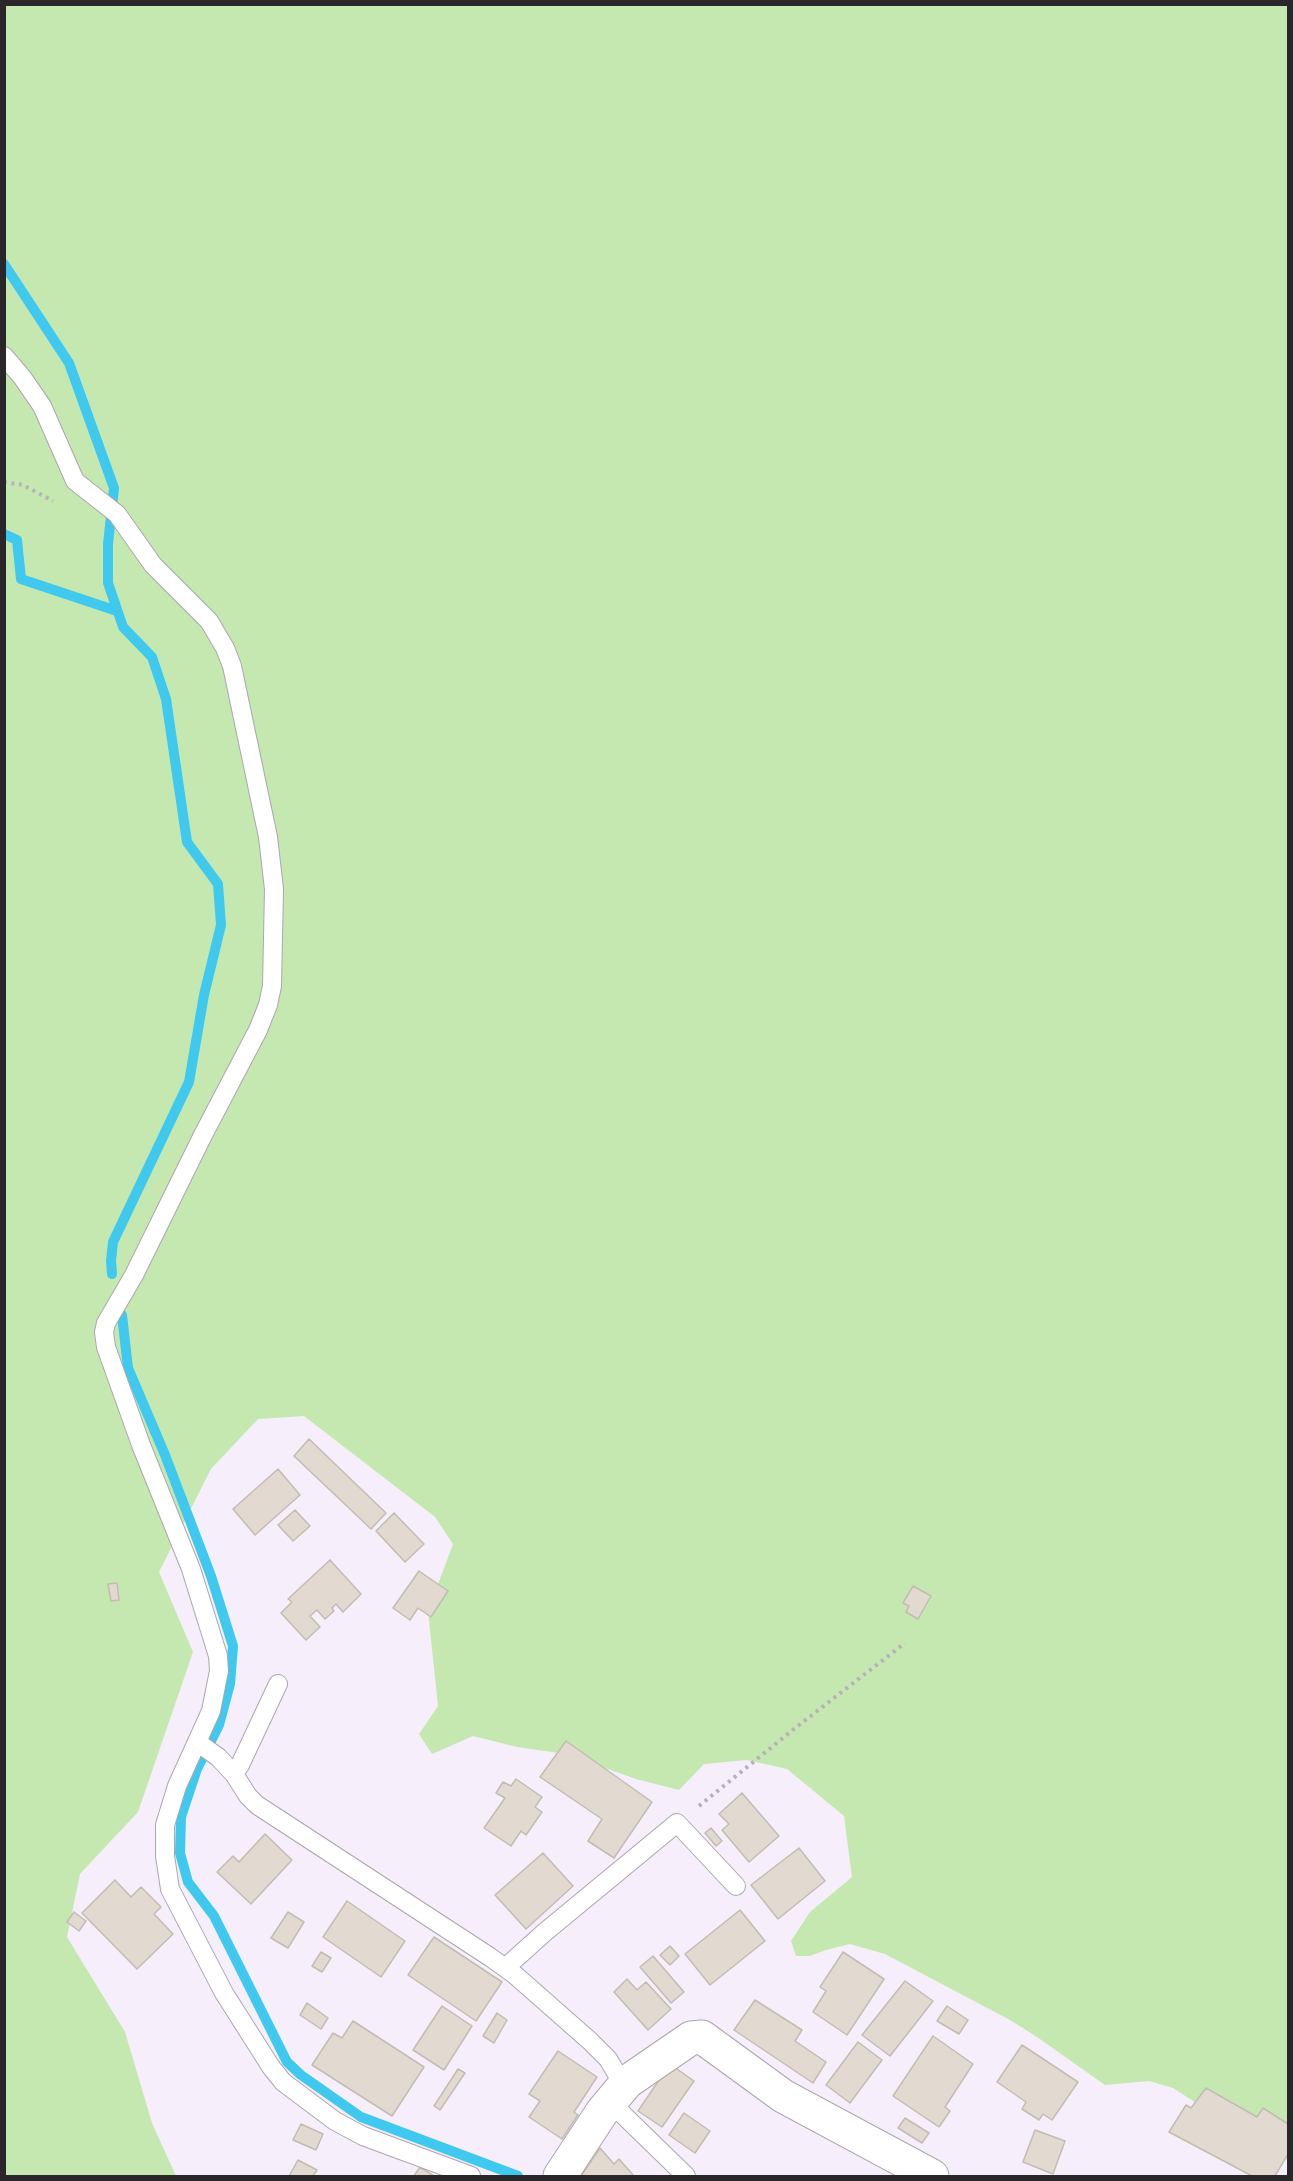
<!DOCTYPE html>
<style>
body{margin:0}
#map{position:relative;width:1293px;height:2181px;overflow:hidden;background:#f6eefa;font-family:"Sofia Sans Condensed",sans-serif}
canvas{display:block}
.frame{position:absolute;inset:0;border:6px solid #2a272b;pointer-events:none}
</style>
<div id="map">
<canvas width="1293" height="2181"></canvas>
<div class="frame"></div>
</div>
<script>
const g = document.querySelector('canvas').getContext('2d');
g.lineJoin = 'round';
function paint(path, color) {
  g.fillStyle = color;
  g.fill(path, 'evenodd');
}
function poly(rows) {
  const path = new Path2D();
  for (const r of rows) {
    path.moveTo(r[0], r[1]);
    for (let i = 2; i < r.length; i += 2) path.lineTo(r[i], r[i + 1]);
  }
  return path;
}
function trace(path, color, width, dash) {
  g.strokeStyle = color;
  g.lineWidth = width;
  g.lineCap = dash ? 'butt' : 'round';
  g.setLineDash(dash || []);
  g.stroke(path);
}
const green = poly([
 [5,5,1288,5,1288,2160,1258,2143,1173,2088,1149,2081,1105,2085,1037,2037,1010,2020,885,1954,850,1944,826,1950,810,1956,796,1956,791,1941,810,1912,852,1877,844,1816,787,1769,747,1760,704,1764,679,1790,636,1779,566,1754,517,1747,473,1736,432,1754,419,1734,438,1706,428,1611,453,1544,435,1517,304,1416,258,1419,211,1469,159,1572,193,1652,138,1812,80,1874,67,1937,125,2032,152,2123,176,2176,5,2176]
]);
const stream = poly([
 [4,264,69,363,114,488,108,544,108,583,123,627,152,657,166,699,187,842,218,884,221,925,204,995,189,1082,113,1242,111,1261,112,1274],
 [4,534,17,540,21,579,117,611],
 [122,1315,128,1368,165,1455,211,1576,233,1646,230,1684,219,1725,197,1769,181,1817,180,1853,188,1882,214,1916,287,2062,301,2075,361,2117,518,2176]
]);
const building = poly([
 [309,1439,386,1513,371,1529,294,1456,309,1439],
 [278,1469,300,1495,255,1535,233,1509,278,1469],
 [295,1510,310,1526,293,1541,278,1525,295,1510],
 [394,1513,424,1544,405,1562,376,1531,394,1513],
 [330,1560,361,1594,343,1612,336,1604,332,1608,334,1611,325,1619,317,1610,310,1616,320,1627,306,1640,281,1613,292,1602,288,1599,330,1560],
 [419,1571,448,1591,431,1617,418,1608,410,1620,393,1608,419,1571],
 [117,1583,119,1600,111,1601,108,1584,117,1583],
 [913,1586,931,1596,918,1619,906,1612,909,1606,903,1603,913,1586],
 [566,1741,652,1802,614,1858,588,1841,602,1819,540,1777,566,1741],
 [516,1779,542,1797,535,1807,542,1812,526,1835,521,1831,511,1846,484,1828,505,1798,496,1793,503,1782,511,1786,516,1779],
 [742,1793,779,1836,749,1862,722,1830,729,1824,719,1814,742,1793],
 [711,1828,722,1841,716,1846,705,1833,711,1828],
 [265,1834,292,1860,251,1904,217,1872,233,1856,239,1862,265,1834],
 [799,1848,825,1881,778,1919,751,1885,799,1848],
 [543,1853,573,1886,526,1929,495,1895,543,1853],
 [115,1880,131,1897,141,1887,161,1907,154,1914,173,1934,137,1969,82,1913,115,1880],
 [347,1901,405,1941,381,1977,323,1937,347,1901],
 [740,1910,765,1941,710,1985,685,1954,740,1910],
 [74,1912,86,1921,79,1931,67,1922,74,1912],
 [288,1912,304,1922,288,1948,271,1938,288,1912],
 [434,1937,502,1982,476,2021,408,1975,434,1937],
 [670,1946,679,1956,670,1965,660,1955,670,1946],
 [321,1952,331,1958,322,1972,312,1966,321,1952],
 [843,1952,884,1979,847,2035,813,2012,826,1991,820,1987,843,1952],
 [653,1956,684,1992,671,2003,640,1967,653,1956],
 [627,1979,637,1990,646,1982,671,2009,648,2030,614,1992,627,1979],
 [905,1981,933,2001,890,2056,862,2035,905,1981],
 [755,2000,802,2030,795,2041,826,2062,813,2083,734,2030,755,2000],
 [307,2003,328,2018,321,2029,300,2015,307,2003],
 [442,2006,472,2026,444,2070,413,2050,442,2006],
 [947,2006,968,2020,959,2034,937,2021,947,2006],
 [497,2013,507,2020,494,2043,483,2036,497,2013],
 [353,2021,424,2067,392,2116,312,2065,333,2033,342,2038,353,2021],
 [933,2036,973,2064,945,2107,950,2111,939,2127,893,2096,933,2036],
 [858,2042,882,2060,850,2103,826,2085,858,2042],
 [1022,2045,1078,2082,1052,2120,1043,2114,1039,2120,1022,2109,1026,2102,997,2082,1022,2045],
 [558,2051,597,2077,574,2112,578,2115,562,2139,529,2117,540,2101,529,2094,558,2051],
 [670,2064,694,2081,662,2127,638,2111,670,2064],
 [458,2069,465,2073,440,2110,434,2106,458,2069],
 [1206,2088,1257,2117,1263,2108,1288,2124,1288,2154,1275,2176,1252,2176,1169,2132,1186,2105,1191,2108,1206,2088],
 [684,2113,710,2131,695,2153,669,2135,684,2113],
 [905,2118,929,2133,922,2143,898,2128,905,2118],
 [301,2124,323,2134,316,2150,293,2140,301,2124],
 [1035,2130,1065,2141,1053,2174,1023,2162,1035,2130],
 [600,2148,614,2164,619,2159,634,2176,581,2176,600,2148],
 [298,2160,317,2170,313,2176,289,2176,298,2160],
 [420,2167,434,2176,414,2176,420,2167]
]);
const path = poly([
 [4,482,23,485,53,501],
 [699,1806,794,1729,905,1643]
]);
const service = poly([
 [4,356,22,377,42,406,75,481,117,514,153,565,209,621,225,648,232,666,268,837,274,889,272,986,268,1005,258,1030,203,1135,134,1275,106,1323,104,1332,106,1347,141,1445,191,1569,218,1656,219,1671,211,1711,177,1786,165,1825,165,1856,170,1889,224,1993,271,2067,283,2082,335,2121,363,2136,471,2176],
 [197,1742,218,1757,234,1774,248,1796,257,1805,490,1957,515,1975,590,2041,608,2059,624,2086],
 [234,1774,240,1765,278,1684],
 [505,1968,545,1932,677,1823,736,1886],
 [610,2102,686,2176]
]);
const minor = poly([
 [560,2176,602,2112,627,2082,691,2038,702,2037,783,2096,932,2176]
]);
paint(green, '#c5e8b1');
trace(stream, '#3fc9ef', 10);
paint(building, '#e2dad0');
trace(building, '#c3bcb1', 1.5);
trace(service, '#aca6b0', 20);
trace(minor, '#aca6b0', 35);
trace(path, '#b8b1bb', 4, [3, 4.5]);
trace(service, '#fff', 18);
trace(minor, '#fff', 33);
</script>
